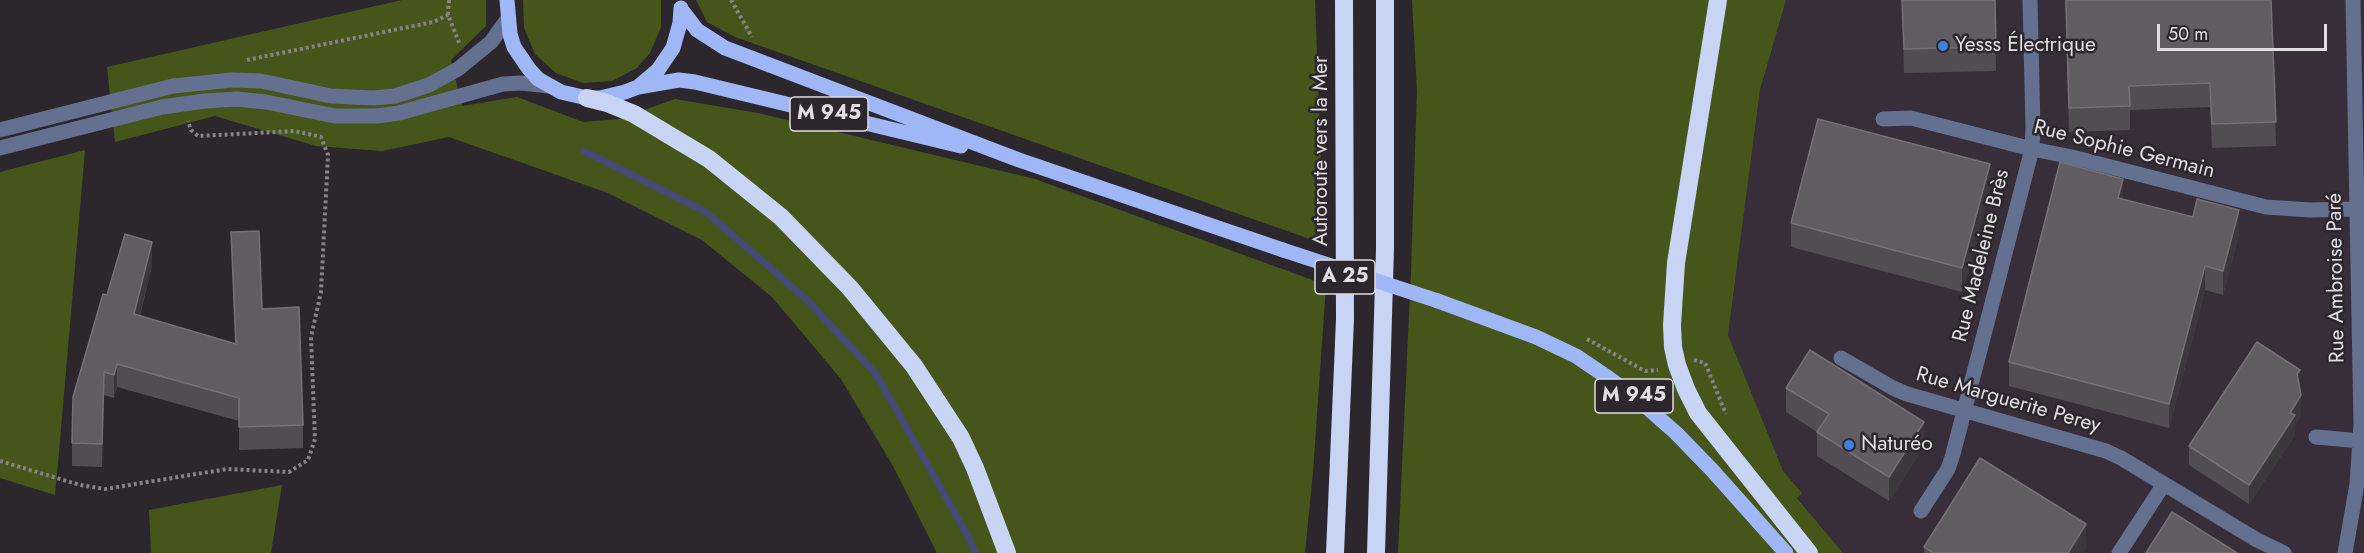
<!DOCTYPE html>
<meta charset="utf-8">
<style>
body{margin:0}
#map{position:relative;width:2364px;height:553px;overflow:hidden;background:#2c272d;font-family:Jost,sans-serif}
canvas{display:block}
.scale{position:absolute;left:2157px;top:24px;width:170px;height:27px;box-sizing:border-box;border:3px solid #e1dde2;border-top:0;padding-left:8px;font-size:18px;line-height:21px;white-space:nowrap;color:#e1dde2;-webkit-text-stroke:4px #2c272d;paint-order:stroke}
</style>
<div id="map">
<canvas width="2364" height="553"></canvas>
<div class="scale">50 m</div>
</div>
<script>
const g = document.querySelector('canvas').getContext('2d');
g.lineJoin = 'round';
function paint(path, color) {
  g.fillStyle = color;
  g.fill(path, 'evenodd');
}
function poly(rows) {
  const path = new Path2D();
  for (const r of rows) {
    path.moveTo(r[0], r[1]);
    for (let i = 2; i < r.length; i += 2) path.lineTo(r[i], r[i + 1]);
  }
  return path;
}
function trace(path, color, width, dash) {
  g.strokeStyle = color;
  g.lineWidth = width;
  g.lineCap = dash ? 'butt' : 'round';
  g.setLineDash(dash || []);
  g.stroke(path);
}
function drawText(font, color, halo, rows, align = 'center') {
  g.font = font + ' Jost,sans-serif';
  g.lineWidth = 5;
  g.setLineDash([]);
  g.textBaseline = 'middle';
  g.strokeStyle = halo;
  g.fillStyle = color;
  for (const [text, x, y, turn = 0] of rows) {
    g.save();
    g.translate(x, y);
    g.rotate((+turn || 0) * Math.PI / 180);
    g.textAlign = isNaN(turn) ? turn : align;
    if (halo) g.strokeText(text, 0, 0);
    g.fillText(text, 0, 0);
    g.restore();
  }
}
const built = poly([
 [1786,0,2364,0,2364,553,1843,553,1797,497,1801,493,1783,471,1728,335,1760,90]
]);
const green = poly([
 [402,0,486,0,486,26,451,60,462,106,517,97,583,122,619,119,675,99,758,113,1035,179,1326,285,1313,472,1305,553,937,553,893,466,841,379,772,297,702,240,608,193,449,137,382,151,316,146,215,116,115,142,107,67],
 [523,0,661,0,661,27,650,53,637,68,612,81,583,83,556,73,535,54,524,28],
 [696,0,1315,0,1324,244,735,37,707,22],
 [1412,0,1786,0,1760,90,1728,335,1783,471,1802,493,1797,498,1843,553,1398,553,1411,272,1417,91],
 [85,150,58,464,55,495,0,478,0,172],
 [282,485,271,553,151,553,149,510]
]);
const stream = poly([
 [584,151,706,212,807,300,876,374,969,538,975,553]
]);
const path = poly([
 [449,0,448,15,460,45],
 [731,0,752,37],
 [247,60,433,22,448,15],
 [1587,339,1645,371,1658,370],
 [1694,360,1705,363,1726,414],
 [0,461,80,485,105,489,227,469,289,472,308,460,315,439,311,337,321,292,328,155,321,137,295,131,198,136,191,130,188,121]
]);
const minor = poly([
 [1883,119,1911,118,2032,149,2072,157,2266,207,2310,210,2356,209],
 [0,130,173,86,232,80,261,81,331,96,374,98,395,96,429,85,458,69,491,42,507,20],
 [0,148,162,107,205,101,237,99,266,102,335,116,377,116,399,113,503,84,521,83,549,86],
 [1841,358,1893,388,1907,394,2106,451,2121,458,2257,540,2284,553],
 [2316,437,2361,441],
 [1921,511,1948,469,1953,454,2032,149,2033,128,2030,0],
 [2119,553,2164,484],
 [2345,553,2357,484,2361,424,2353,0]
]);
const major = poly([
 [507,0,510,34,514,47,529,69,538,79,561,92,587,98,600,98,625,92,638,87,658,70,673,48,680,23,681,8],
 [681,9,697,30,725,48,1019,160,1283,250],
 [638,87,679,80,695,82,961,146],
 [1438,301,1536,337,1576,356,1610,379,1642,403,1676,433,1712,470,1786,553]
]);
const highway = poly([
 [1718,0,1676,263,1672,325,1673,347,1677,365,1686,389,1698,413,1809,553],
 [587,98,607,103,634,114,709,159,781,217,850,288,914,366,961,438,975,468,1007,553],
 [1335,553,1345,319,1344,0],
 [1376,553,1385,248,1385,0]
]);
const majorBridge = poly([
 [1283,250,1438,301]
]);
const wall = poly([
 [1902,0,1995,0,1996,71,1904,73],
 [2065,0,2271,0,2276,146,2212,148,2210,107,2130,110,2130,130,2069,132],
 [1990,188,1962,292,1791,247,1791,223],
 [2123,199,2239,234,2223,295,2205,290,2169,428,2009,386,2009,362],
 [231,232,262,309,303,425,303,448,239,450,239,421,117,387,114,398,104,395,102,467,72,466,72,443,107,295,152,265,140,316,235,344],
 [1786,388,1924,446,1889,501,1817,456,1817,432,1786,412],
 [2301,415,2295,425,2295,435,2249,504,2189,465,2189,446],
 [1924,547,2086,548,2083,553,1924,553]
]);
const shadedWall = poly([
 [1990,164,1990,188,1962,292,1962,268],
 [2123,179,2123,203,2118,198],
 [2239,210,2239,234,2223,295,2223,271],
 [152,242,152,265,134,337,134,314],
 [2205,266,2205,290,2169,428,2169,404],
 [117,364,117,387,114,398,114,375],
 [2300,370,2300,389,2297,374],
 [2301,395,2301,415,2295,425,2295,435,2249,504,2249,485,2290,413],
 [1924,422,1924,446,1889,501,1889,477],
 [2086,524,2086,548,2083,553,2068,553]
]);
const building = poly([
 [1902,0,1995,0,1996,47,1904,49,1902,0],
 [2066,0,2271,0,2276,122,2212,124,2210,83,2129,86,2130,106,2069,108,2066,0],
 [1818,119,1990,164,1962,268,1791,223,1818,119],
 [2060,162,2123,179,2118,198,2193,217,2197,199,2239,210,2223,271,2205,266,2169,404,2009,362,2060,162],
 [259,231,262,309,299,307,303,425,239,427,239,398,117,364,114,375,104,372,102,444,72,443,73,397,103,294,107,295,125,234,152,242,134,314,236,344,231,232,259,231],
 [2257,342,2300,370,2297,374,2301,395,2290,413,2295,415,2249,485,2189,446,2257,342],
 [1810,350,1924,422,1889,477,1817,432,1829,414,1786,388,1810,350],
 [1980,458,2086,524,2068,553,1933,553,1924,547,1980,458],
 [2172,512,2237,553,2146,553,2172,512]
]);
const markers = [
 [1943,46,6,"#3f7fe0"],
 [1849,445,6,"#3f7fe0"]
];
const shields = [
 [829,114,78],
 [1345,277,60],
 [1634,396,78]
];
const shieldNames = [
 ["M 945",829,114],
 ["A 25",1345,277],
 ["M 945",1634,396]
];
const poiNames = [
 ["Yesss Électrique",1955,46],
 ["Naturéo",1861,445]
];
const streetNames = [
 ["Rue Sophie Germain",2124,150,14],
 ["Autoroute vers la Mer",1322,151,-90],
 ["Rue Madeleine Brès",1982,256,-76],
 ["Rue Ambroise Paré",2337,278,-91],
 ["Rue Marguerite Perey",2008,401,16]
];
paint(built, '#372e39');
paint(green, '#46561a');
trace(stream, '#444976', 7);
trace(path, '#878288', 4, [3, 3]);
trace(minor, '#64708f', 15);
trace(major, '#9fb6f7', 15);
trace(highway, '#c8d4f4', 18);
trace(majorBridge, '#9fb6f7', 15);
paint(wall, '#524d53');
paint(shadedWall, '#3c373d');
paint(building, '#615c62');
trace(building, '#757076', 1.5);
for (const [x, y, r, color] of markers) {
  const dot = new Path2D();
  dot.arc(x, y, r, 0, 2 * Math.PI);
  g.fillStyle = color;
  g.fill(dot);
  trace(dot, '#2c272d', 2);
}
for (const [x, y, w] of shields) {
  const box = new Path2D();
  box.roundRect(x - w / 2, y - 17, w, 34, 4.5);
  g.fillStyle = '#2c272d';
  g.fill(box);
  trace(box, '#e1dde2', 1.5);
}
drawText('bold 20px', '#e1dde2', null, shieldNames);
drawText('21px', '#e1dde2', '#2c272d', poiNames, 'left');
drawText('21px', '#e1dde2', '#2c272d', streetNames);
</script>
